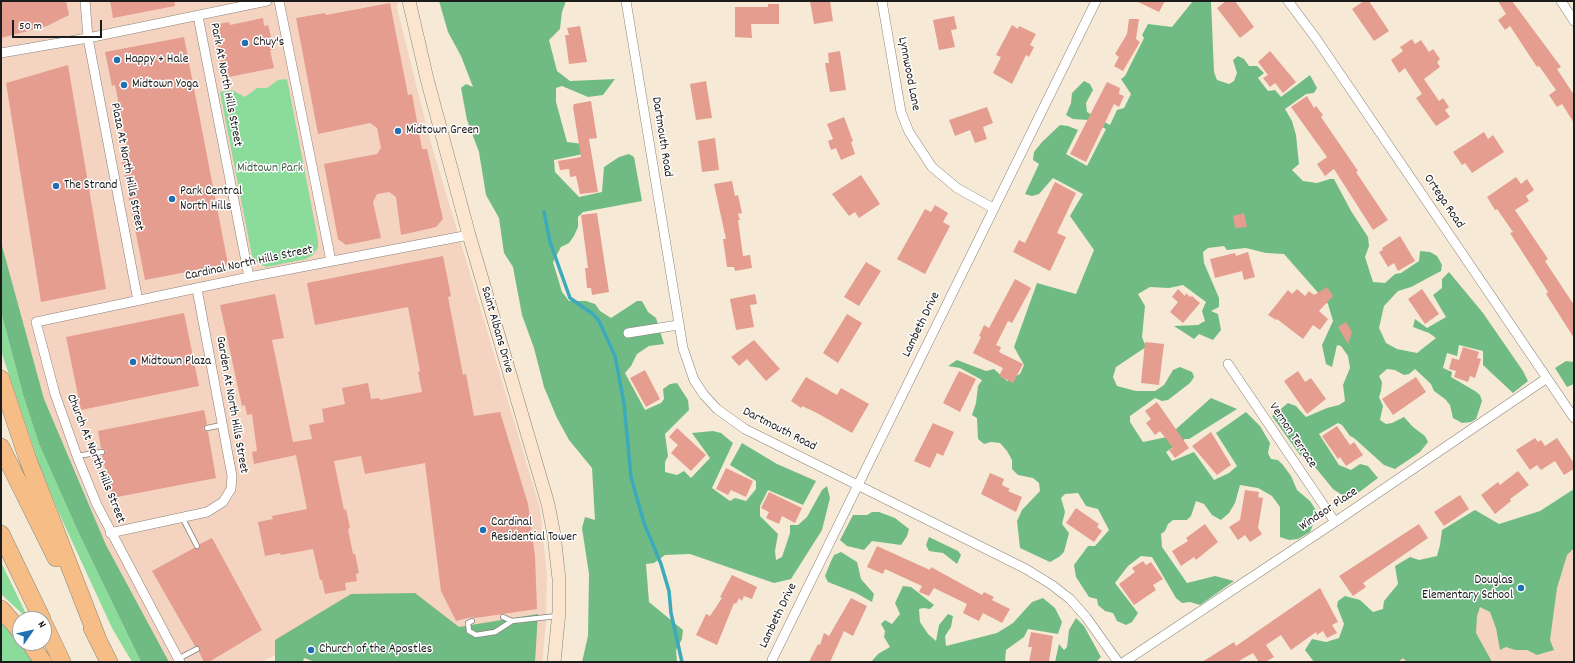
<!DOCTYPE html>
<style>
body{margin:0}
#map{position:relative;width:1575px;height:663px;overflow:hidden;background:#f6ead6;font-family:Dekko,sans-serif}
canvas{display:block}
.frame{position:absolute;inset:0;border:2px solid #1c1c1c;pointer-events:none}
.north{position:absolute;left:12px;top:611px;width:40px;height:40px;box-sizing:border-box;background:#fff;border:1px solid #a4a4a4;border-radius:50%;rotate:56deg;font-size:11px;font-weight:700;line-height:16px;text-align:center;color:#1c1c1c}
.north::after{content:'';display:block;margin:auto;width:14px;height:18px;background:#1f6fb2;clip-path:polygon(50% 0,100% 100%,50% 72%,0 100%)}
.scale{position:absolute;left:12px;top:20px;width:90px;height:18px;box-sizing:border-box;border:2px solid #1c1c1c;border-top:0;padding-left:5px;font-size:12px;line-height:14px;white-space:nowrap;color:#1c1c1c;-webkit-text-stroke:3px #fff;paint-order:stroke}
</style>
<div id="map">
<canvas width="1575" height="663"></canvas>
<div class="frame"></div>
<div class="north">N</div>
<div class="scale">50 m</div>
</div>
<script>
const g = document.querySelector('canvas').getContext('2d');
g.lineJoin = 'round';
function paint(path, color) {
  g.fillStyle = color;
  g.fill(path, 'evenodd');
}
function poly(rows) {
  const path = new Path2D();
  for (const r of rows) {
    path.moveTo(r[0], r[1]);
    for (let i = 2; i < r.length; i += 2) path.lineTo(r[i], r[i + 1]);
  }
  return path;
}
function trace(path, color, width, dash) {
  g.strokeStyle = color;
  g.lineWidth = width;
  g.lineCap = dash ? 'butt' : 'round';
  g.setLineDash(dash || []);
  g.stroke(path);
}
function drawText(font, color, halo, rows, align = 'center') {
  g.font = font + ' Dekko,sans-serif';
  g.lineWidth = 3;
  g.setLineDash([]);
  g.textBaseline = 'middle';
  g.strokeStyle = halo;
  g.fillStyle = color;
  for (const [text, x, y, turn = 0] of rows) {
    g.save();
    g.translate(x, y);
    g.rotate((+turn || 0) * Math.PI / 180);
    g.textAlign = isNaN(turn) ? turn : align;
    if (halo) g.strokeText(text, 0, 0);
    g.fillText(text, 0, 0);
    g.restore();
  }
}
const built = poly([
 [1,1,399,1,397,8,429,136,540,508,547,575,546,623,542,662,364,662,310,638,261,662,169,662,106,545,44,399,1,242],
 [1574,514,1574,662,1362,662]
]);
const green = poly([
 [287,79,318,240,318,248,313,255,306,259,266,267,258,263,252,256,220,92,232,90,245,97,257,88,267,88,278,80],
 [1,312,24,398,39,444,80,536,141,662,132,662,112,628,58,511,38,461,5,363,1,350],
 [1,562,28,618,28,619,1,594],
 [1,622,27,651,34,662,1,662]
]);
const forest = poly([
 [439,1,566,1,562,12,560,29,549,40,557,71,570,81,615,79,603,95,588,97,562,86,556,88,556,102,567,142,583,144,588,153,554,160,555,172,579,197,602,192,604,167,619,157,629,154,634,157,642,201,583,212,578,217,578,227,574,236,569,243,561,247,553,262,562,292,569,301,586,301,595,304,600,311,611,318,637,301,642,301,648,312,656,318,664,344,649,346,637,354,631,366,625,373,645,410,661,403,664,399,663,389,670,384,677,383,688,400,689,410,665,434,668,456,665,462,665,472,677,475,684,471,691,478,710,458,692,433,713,431,721,433,733,443,712,488,730,501,735,498,746,501,756,489,756,481,730,465,742,443,777,464,816,481,803,505,768,490,760,506,760,516,778,534,775,551,776,560,782,557,790,533,790,525,798,525,807,517,822,490,827,486,830,498,822,530,791,579,774,583,690,554,665,555,654,563,646,564,649,602,683,630,682,639,676,650,677,662,582,662,588,636,589,574,582,528,585,517,595,520,592,468,569,440,557,418,544,387,534,348,522,315,513,267,504,253,499,218,486,195,479,152,467,120,461,88,466,84,473,87,461,56,448,32],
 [1193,1,1211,1,1214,72,1217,80,1229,84,1234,81,1237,73,1233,60,1238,56,1244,59,1249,66,1257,66,1264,73,1258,78,1268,91,1275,90,1281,97,1310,75,1317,88,1314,93,1306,94,1285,109,1292,121,1296,135,1299,164,1292,170,1303,181,1317,183,1330,179,1334,179,1351,211,1368,237,1369,246,1365,257,1373,282,1385,283,1395,274,1401,273,1419,261,1420,251,1430,252,1437,256,1442,265,1441,271,1411,287,1398,291,1384,306,1379,328,1386,343,1397,349,1417,353,1436,338,1429,333,1413,327,1415,319,1427,328,1446,317,1433,295,1442,288,1442,279,1449,272,1483,313,1523,371,1528,381,1513,393,1483,365,1483,351,1459,345,1457,356,1447,353,1443,368,1452,372,1451,377,1475,391,1480,395,1482,401,1476,419,1471,422,1462,423,1453,418,1450,405,1445,399,1434,391,1431,384,1415,369,1409,374,1404,375,1395,370,1387,369,1379,376,1382,382,1381,391,1379,397,1383,406,1380,420,1386,424,1392,423,1404,417,1413,427,1425,436,1428,442,1420,452,1395,469,1384,465,1354,438,1350,436,1342,425,1338,423,1319,434,1339,465,1351,470,1360,464,1368,466,1378,478,1350,499,1345,497,1333,489,1310,461,1300,455,1272,416,1288,403,1296,406,1306,417,1327,408,1339,405,1345,401,1343,385,1350,368,1348,356,1341,346,1337,345,1332,367,1326,364,1322,345,1333,321,1328,304,1284,254,1266,253,1246,248,1227,250,1224,246,1208,248,1203,252,1204,263,1219,298,1219,307,1211,311,1218,314,1221,330,1213,340,1199,334,1194,339,1174,326,1198,325,1205,321,1202,311,1206,302,1183,285,1169,288,1150,287,1138,294,1145,306,1142,337,1146,347,1116,367,1113,377,1117,386,1136,391,1155,391,1164,385,1173,370,1180,367,1192,372,1194,377,1190,383,1168,400,1162,401,1155,398,1130,416,1130,422,1143,442,1167,437,1211,398,1237,409,1189,439,1185,439,1166,452,1172,461,1194,452,1214,480,1229,473,1237,466,1216,433,1246,412,1260,426,1270,443,1268,453,1271,459,1278,460,1283,465,1291,476,1297,490,1310,501,1318,513,1310,532,1298,539,1289,540,1280,537,1280,507,1272,496,1258,488,1240,485,1235,503,1229,513,1221,520,1212,515,1204,504,1196,501,1191,516,1187,520,1173,520,1168,524,1165,531,1161,534,1162,547,1187,583,1215,576,1234,581,1200,605,1190,602,1182,603,1176,598,1152,557,1141,556,1128,566,1115,583,1138,613,1132,622,1126,625,1117,621,1113,613,1105,611,1098,605,1097,599,1089,597,1076,577,1074,565,1088,546,1095,546,1109,530,1098,509,1086,506,1078,493,1065,494,1061,498,1065,512,1062,524,1069,533,1064,552,1059,557,1050,562,1020,548,1017,521,1022,510,1040,491,1039,483,1033,478,1018,475,1012,469,1012,460,1007,451,1000,443,991,442,984,444,978,439,977,418,972,415,976,403,978,386,982,380,960,368,948,366,957,360,986,371,994,369,1007,381,1020,374,1024,365,1014,347,1037,283,1076,294,1094,250,1070,216,1083,194,1053,178,1039,194,1032,196,1025,194,1039,164,1033,160,1034,152,1042,142,1060,125,1068,126,1078,130,1066,154,1087,166,1106,129,1088,120,1073,119,1066,115,1071,103,1072,93,1084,81,1090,84,1093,90,1086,103,1087,112,1110,125,1117,110,1124,108,1131,94,1121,79,1125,76,1144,38,1142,35,1148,24,1172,27],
 [1,242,44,399,106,545,169,662,141,662,80,536,39,444,24,398,1,312],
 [1566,361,1574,362,1574,384,1567,387,1555,368],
 [1574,489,1574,548,1567,555,1557,588,1550,640,1554,650,1537,655,1527,650,1515,650,1506,647,1500,650,1496,628,1490,612,1480,607,1477,616,1476,633,1492,662,1407,662,1403,658,1398,662,1314,662,1305,650,1312,639,1326,642,1339,638,1344,624,1337,606,1338,601,1345,596,1360,600,1373,612,1383,609,1384,601,1398,584,1395,566,1410,557,1419,560,1437,556,1440,545,1442,530,1475,510,1499,524,1540,511],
 [872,512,879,512,895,518,909,529,907,536,901,545,872,541,864,550,847,546,840,540,853,515,867,515],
 [929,537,958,551,961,555,957,564,943,553,929,551,926,545],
 [841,552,857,562,861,579,874,594,872,602,856,593,828,582,825,576,831,561,834,555],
 [903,586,911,587,934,605,930,609,923,608,919,609,920,622,928,634,936,641,939,625,948,614,953,616,951,627,945,636,946,646,997,633,1013,623,1032,602,1043,598,1055,608,1062,622,1058,634,1028,629,1024,637,1006,650,1005,662,871,662,878,654,890,647,884,637,885,631,881,624,885,620,892,624,900,614,895,603],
 [415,593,459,627,538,614,535,662,315,662,304,658,303,662,275,662,275,640,351,594],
 [1076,618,1084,626,1101,657,1096,662,1055,662,1059,644,1064,650,1067,647,1069,630]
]);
const stream = poly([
 [544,212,550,242,570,298,593,314,599,321,615,356,624,403,631,477,644,523,661,564,669,591,671,613,682,662]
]);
const building = poly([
 [1,1,66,1,69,15,47,26,1,38],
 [110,1,174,1,175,6,113,18],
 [810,1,830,1,833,21,814,24],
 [1136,1,1165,1,1159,12],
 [1226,1,1235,1,1254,27,1240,38,1217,8],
 [1364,1,1369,1,1389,31,1374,41,1352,9],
 [1498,1,1512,1,1561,67,1557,69,1574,95,1574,123,1562,104,1557,107,1549,95,1556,90,1539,66,1537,67,1510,26,1505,30,1498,20,1506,14],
 [390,3,408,95,412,94,422,149,427,149,443,219,436,227,401,235,396,197,389,192,377,194,373,202,381,238,346,245,338,239,324,164,377,154,381,148,377,128,370,123,318,134,296,18,325,13,326,15],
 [768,4,779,4,779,24,751,24,752,38,735,37,735,7,768,7],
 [954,16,957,29,951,30,955,47,939,50,933,20],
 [263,18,264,26,268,25,271,36,274,50,270,50,274,68,224,78,214,31,218,24,229,22,230,25],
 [1129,19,1139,19,1136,39,1140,42,1123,71,1114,66,1119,57,1115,54,1127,34],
 [1012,25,1018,29,1019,26,1036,34,1030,45,1034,47,1029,57,1026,55,1012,84,993,73,1001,57,996,55],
 [580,26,587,62,569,64,565,35,569,35,567,28],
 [184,37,228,264,145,280,120,152,128,151,115,85,112,86,105,52],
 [1412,39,1415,44,1421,40,1429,52,1433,49,1440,59,1437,62,1440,67,1424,79,1439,101,1443,98,1449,107,1445,110,1450,117,1436,126,1416,98,1422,94,1405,68,1399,73,1391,60,1403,51,1400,47],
 [840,51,846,90,830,92,825,63,829,63,828,53],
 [1270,51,1296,82,1283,93,1275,83,1270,87,1263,78,1268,75,1258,62],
 [68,65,106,289,41,302,6,83],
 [706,81,712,118,696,120,690,84],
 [1107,82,1120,88,1119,94,1124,96,1119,107,1114,104,1086,162,1070,154],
 [1307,96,1314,108,1316,106,1323,115,1321,117,1358,171,1356,172,1388,220,1373,230,1334,169,1325,176,1317,164,1327,157,1291,107],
 [591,101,597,138,589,139,598,192,580,194,576,176,570,177,569,169,560,170,558,161,581,157,573,107,574,104],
 [987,107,993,123,983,127,987,139,975,143,970,130,955,136,949,120],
 [844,117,853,141,851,142,855,154,841,160,836,148,831,150,828,141,833,139,827,124],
 [1484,132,1488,139,1493,135,1504,152,1472,173,1465,163,1462,165,1453,152],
 [715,138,719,170,702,172,698,141],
 [861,175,880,204,859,218,855,212,849,216,832,194],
 [1516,177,1521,184,1527,179,1534,190,1526,196,1529,201,1515,210,1548,259,1545,261,1574,305,1574,338,1546,294,1548,292,1541,281,1510,233,1513,232,1497,209,1495,210,1487,197],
 [732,181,735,196,738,195,742,213,738,214,740,220,738,220,743,256,750,255,752,268,735,271,734,267,727,267,723,239,726,239,714,184],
 [1055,182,1076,193,1057,233,1066,237,1050,271,1013,252,1019,240,1025,243],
 [935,205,948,213,943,222,950,226,925,274,897,259,925,209,931,212],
 [597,213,609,292,592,295,591,288,587,288,585,268,588,268,581,215],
 [1244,213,1247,227,1235,228,1233,216],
 [1400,236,1415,261,1398,271,1394,263,1388,267,1379,252,1383,250,1382,248],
 [1248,252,1255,277,1244,280,1242,271,1215,278,1210,259,1235,253,1236,256],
 [443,256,451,296,448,297,463,375,466,374,474,416,500,412,528,504,535,556,537,609,475,618,472,617,456,621,441,591,425,463,365,474,361,456,334,461,344,510,346,509,350,528,348,529,353,554,355,554,359,573,356,574,357,581,345,583,346,590,325,594,322,580,320,580,313,549,281,555,280,553,265,556,258,522,273,519,272,516,307,509,296,455,254,464,252,452,257,451,252,414,247,415,245,405,242,406,220,305,275,294,284,338,272,340,293,442,312,439,309,425,324,422,322,409,345,404,342,388,368,383,371,399,379,398,380,400,422,392,418,372,420,371,408,307,315,325,307,283],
 [866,262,881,271,859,306,844,297],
 [1015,279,1031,288,1012,323,1008,321,996,345,1001,347,999,352,1023,364,1013,383,999,376,1003,368,973,353,981,337,979,336,984,325,989,328],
 [1327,287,1333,296,1319,311,1328,319,1320,330,1313,325,1303,339,1277,319,1276,320,1268,315,1288,290,1292,294,1297,289,1305,296,1309,291,1314,295],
 [1178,289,1185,296,1186,293,1190,297,1192,296,1200,303,1183,323,1170,312,1178,302,1172,297],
 [1422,289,1439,314,1425,324,1408,299],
 [755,294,757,304,750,305,754,327,736,330,730,299],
 [184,313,199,386,81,410,66,337],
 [847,314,862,323,838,363,823,353],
 [1346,322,1352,332,1348,344,1338,327],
 [754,340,780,369,766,381,747,359,739,366,731,357],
 [1145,342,1164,344,1159,385,1141,383],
 [1463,347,1479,352,1477,358,1481,359,1475,378,1470,376,1468,382,1454,377,1456,371,1449,369,1452,358,1459,360],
 [645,370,660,399,646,407,630,378],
 [959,371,976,379,960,412,943,403],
 [1298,371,1305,382,1311,378,1326,399,1307,414,1284,381],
 [806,377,837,395,841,388,869,404,852,433,817,413,802,406,801,408,791,401],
 [1416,377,1426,392,1393,415,1382,399],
 [1157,402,1189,448,1175,458,1169,450,1173,448,1160,431,1155,435,1146,423,1151,419,1145,411],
 [204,410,207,424,203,428,208,432,216,478,112,498,102,456,106,451,101,448,98,431],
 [933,423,954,432,943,456,937,453,930,468,914,461],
 [1337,426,1350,445,1354,442,1363,455,1346,466,1340,457,1338,459,1322,436],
 [677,428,706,455,691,471,671,453,678,445,669,437],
 [1211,432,1231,465,1217,475,1192,446],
 [1535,438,1538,442,1541,440,1545,446,1557,438,1574,463,1574,469,1564,475,1555,461,1541,470,1537,465,1530,470,1516,450],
 [726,468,753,481,746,497,731,490,728,495,716,489],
 [1518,471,1529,485,1510,499,1511,501,1495,514,1481,495,1498,482,1500,485],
 [990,473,1004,479,1002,485,1010,489,1008,491,1022,497,1016,512,981,494],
 [1245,490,1259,492,1258,497,1263,498,1258,528,1262,534,1250,542,1245,535,1238,540,1229,527,1240,520],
 [769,492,802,508,795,523,782,516,779,524,766,518,769,512,761,508],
 [1460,495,1469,509,1444,526,1434,512],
 [1076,508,1099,524,1097,527,1102,531,1094,542,1066,523],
 [1205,524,1218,542,1196,560,1194,557,1181,566,1172,551,1188,541,1186,538],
 [1419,524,1428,538,1363,583,1366,587,1353,596,1339,576],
 [212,538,262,630,209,662,204,662,199,652,200,647,195,646,152,571,194,548,199,549,200,544],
 [877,546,930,570,931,567,982,595,984,592,994,597,992,600,1010,609,1002,623,983,613,979,621,963,613,967,604,934,588,929,596,919,592,922,586,885,569,883,574,867,567],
 [1143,561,1146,565,1151,562,1163,579,1153,585,1156,590,1134,605,1119,584,1135,572,1132,568],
 [732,575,757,587,752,599,744,596,742,601,739,598,736,604,734,603,717,645,696,635,706,614,710,616,722,598,720,597],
 [1320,588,1338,622,1332,625,1337,633,1327,638,1323,631,1317,635,1316,632,1291,650,1281,635,1266,645,1274,657,1265,662,1259,662,1253,653,1237,662,1202,662,1234,642,1236,646],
 [851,598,867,606,853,636,844,631,830,662,809,662,818,644,820,645,824,633,829,636],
 [1031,632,1053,636,1049,662,1029,662,1032,647,1028,647]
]);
const lane = poly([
 [207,428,222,425],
 [77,456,102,452],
 [182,517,197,546],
 [503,617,512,621,557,616],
 [472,621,468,623,469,631,476,635,495,632,512,621],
 [178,659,197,649]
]);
const street = poly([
 [85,1,88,38,138,301],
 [279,1,331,261],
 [626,1,683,348,694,380,704,395,717,409,745,429,1026,569,1052,585,1070,599,1086,617,1118,662],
 [882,1,901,112,909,132,932,167,957,188,993,208],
 [1288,1,1315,37,1574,418],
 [1561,1,1574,21],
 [198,16,249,277],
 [1,53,88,38,267,1],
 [628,333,678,325],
 [1228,364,1335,522],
 [110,533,207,512,223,502,231,489,232,476,197,289],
 [772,660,1096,1],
 [180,662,97,505,77,456,55,394,36,322,249,277,469,235],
 [1124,662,1335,522,1547,378]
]);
const secondary = poly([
 [409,1,427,79,469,235,548,504,554,535,559,579,559,612,554,662]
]);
const highway = poly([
 [1,379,27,457,97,637],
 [1,447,56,558],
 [1,534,42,619],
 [1,609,20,631],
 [44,624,62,662],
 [92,628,109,662],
 [30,643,43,662]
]);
const markers = [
 [245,43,4,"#1f6fb2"],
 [117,60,4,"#1f6fb2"],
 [124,85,4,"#1f6fb2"],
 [398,131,4,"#1f6fb2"],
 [56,186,4,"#1f6fb2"],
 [172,199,4,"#1f6fb2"],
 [133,362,4,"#1f6fb2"],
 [483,530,4,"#1f6fb2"],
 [1521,588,4,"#1f6fb2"],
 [311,650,4,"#1f6fb2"]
];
const poiNames = [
 ["Chuy's",253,43],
 ["Happy + Hale",125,60],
 ["Midtown Yoga",132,85],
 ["Midtown Green",406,131],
 ["The Strand",64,186],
 ["Park Central",180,192],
 ["North Hills",180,207],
 ["Midtown Plaza",141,362],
 ["Cardinal",491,523],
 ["Residential Tower",491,538],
 ["Douglas",1513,581,"right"],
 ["Elementary School",1513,596,"right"],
 ["Church of the Apostles",319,650]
];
const streetNames = [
 ["Lynnwood Lane",908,74,79],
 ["Park At North Hills Street",225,85,79],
 ["Dartmouth Road",661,137,81],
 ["Plaza At North Hills Street",126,167,79],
 ["Ortega Road",1443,202,56],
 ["Cardinal North Hills Street",249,264,-12],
 ["Lambeth Drive",922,325,-64],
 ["Saint Albans Drive",496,330,74],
 ["Garden At North Hills Street",231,405,80],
 ["Dartmouth Road",779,430,27],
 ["Vernon Terrace",1292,436,56],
 ["Church At North Hills Street",95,459,68],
 ["Windsor Place",1329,510,-34],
 ["Lambeth Drive",779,616,-64]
];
const parkNames = [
 ["Midtown Park",270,169]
];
paint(built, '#f5d3c1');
paint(green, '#8bdb9b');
paint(forest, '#70bb83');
trace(stream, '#3daabc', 3.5);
paint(building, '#e49d8f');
trace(lane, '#898379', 6);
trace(street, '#898379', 10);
trace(secondary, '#898379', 14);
trace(highway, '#898379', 18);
trace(lane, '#fff', 4.5);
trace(street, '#fff', 9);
trace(secondary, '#fbe5cf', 13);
trace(highway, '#f6be86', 17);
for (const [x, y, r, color] of markers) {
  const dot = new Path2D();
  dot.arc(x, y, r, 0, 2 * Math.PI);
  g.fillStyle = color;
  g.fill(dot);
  trace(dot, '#fff', 1.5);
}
drawText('13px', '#1c1c1c', '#fff', poiNames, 'left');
drawText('13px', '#1c1c1c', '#fff', streetNames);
drawText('13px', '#435f48', '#fff', parkNames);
</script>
